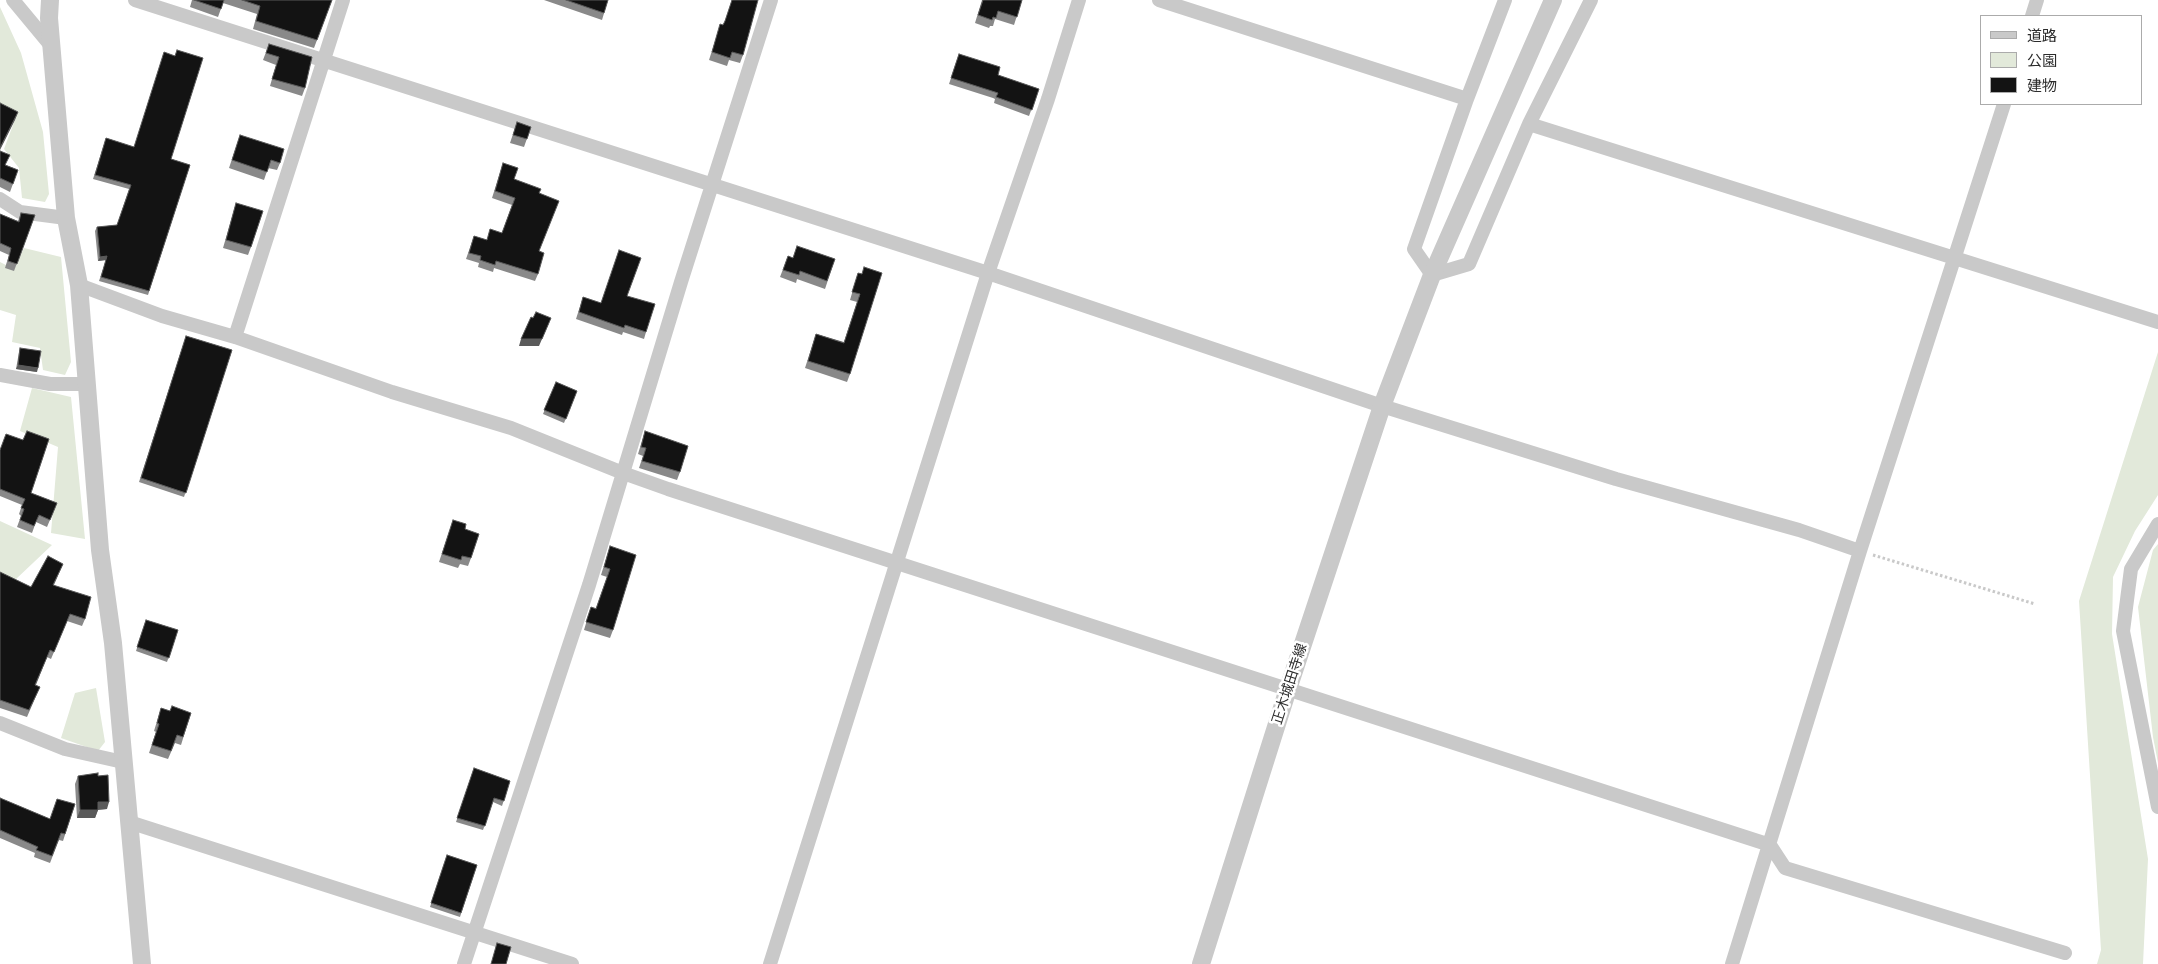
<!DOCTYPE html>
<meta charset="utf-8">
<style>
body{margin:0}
#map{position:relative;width:2158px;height:964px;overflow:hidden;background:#fff;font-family:"Fira Sans","Noto Sans JP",sans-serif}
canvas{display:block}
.legend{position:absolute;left:1980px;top:15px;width:162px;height:90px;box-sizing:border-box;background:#fff;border:1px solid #ababab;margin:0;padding:6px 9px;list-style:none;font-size:15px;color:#2c2c2c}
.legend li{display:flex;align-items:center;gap:10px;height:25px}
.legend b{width:25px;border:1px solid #ababab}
</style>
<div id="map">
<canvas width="2158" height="964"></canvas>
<ul class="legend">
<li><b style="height:6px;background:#c9c9c9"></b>道路</li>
<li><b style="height:14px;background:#e2e9da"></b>公園</li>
<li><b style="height:14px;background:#131313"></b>建物</li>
</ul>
</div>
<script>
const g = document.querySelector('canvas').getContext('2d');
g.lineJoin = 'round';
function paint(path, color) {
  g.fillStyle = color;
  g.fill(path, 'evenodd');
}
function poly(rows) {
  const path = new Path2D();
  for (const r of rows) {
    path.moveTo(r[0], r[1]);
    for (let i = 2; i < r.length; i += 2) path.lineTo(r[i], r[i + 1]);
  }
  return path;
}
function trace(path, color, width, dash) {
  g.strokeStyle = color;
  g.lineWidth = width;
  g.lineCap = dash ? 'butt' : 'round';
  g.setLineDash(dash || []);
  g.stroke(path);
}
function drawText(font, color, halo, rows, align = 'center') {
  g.font = font + ' "Fira Sans","Noto Sans JP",sans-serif';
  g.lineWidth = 5;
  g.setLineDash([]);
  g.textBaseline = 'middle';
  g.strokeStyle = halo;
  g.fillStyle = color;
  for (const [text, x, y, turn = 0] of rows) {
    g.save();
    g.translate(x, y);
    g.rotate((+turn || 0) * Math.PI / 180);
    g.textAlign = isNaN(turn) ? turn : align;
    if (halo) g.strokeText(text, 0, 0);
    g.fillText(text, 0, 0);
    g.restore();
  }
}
const green = poly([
 [0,7,21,53,43,132,49,194,45,202,22,198,19,168,4,149,16,117,0,107],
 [24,248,61,257,71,362,65,375,43,370,40,348,12,342,16,315,0,310,0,262,14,269],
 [2158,352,2158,495,2135,531,2113,577,2112,634,2148,859,2143,964,2097,964,2101,950,2079,601],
 [32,388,71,397,85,539,51,533,58,447,20,431],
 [0,521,52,545,15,580,0,576],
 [2158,544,2158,763,2153,737,2138,607,2153,550],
 [96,688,105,742,98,751,61,738,75,693]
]);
const path = poly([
 [1873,555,2035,604]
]);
const minor = poly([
 [13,0,52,47],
 [135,0,988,273,1382,406,1616,479,1799,530,1860,551],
 [1159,0,1467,99],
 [1505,0,1467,99,1414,249,1432,275,1469,264,1529,124,1591,0],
 [2032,16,2037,0],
 [1529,124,2158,322],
 [0,199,20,212,66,218],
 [79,285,162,316,235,337,392,392,511,428,623,473,668,489,1770,845,1785,868,2065,953],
 [235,337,343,0],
 [0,375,50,384,88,384],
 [2158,524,2131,569,2123,631,2158,807],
 [0,723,65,749,123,762],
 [129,822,572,964],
 [464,964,589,585,681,282,771,0],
 [770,964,988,273,1048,99,1079,0],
 [1732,964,1860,551,2004,104]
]);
const tertiary = poly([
 [50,0,49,18,66,218,79,285,100,550,113,643,142,964],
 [1201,964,1288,689,1382,406,1432,275,1553,0]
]);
const wall = poly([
 [192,0,332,0,314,48,253,29,257,14,223,3,218,17,190,7],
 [544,0,608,0,602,20],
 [732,0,743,55,740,63,729,60,727,66,709,60,718,32,725,22],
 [982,0,1022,0,1014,25,995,19,993,26,990,26,989,28,975,23],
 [269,44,305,88,302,96,270,86,276,65,263,60],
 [959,54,998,75,1039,89,1029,116,994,103,995,99,993,98,949,84],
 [517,122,531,127,524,147,510,143],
 [240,135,280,163,277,170,268,168,264,180,229,168],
 [106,138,190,165,148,295,99,281,106,260,98,261,95,231,97,227,117,225,129,189,93,179],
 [0,151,6,165,18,170,10,192,0,187],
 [503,163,514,179,539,193,539,251,538,274,535,281,494,268,493,272,478,267,479,263,466,259,474,236,487,240,502,233,512,205,492,198],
 [236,203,251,247,248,255,223,248],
 [21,213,35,215,14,271,5,268,9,255,0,251,0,214,18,221],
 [788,256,793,258,835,259,825,289,797,279,796,283,780,277],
 [858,273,862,274,850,374,847,382,805,368,816,334,844,342,857,302,850,300],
 [627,296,646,332,644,339,623,332,622,335,576,319,583,297,600,303],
 [186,336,232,350,184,497,139,482],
 [20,348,37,372,16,369,19,352],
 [556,382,577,391,564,423,543,414],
 [645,431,680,472,677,480,639,468,643,456,638,454],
 [0,450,31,493,57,503,47,527,36,522,32,533,17,527,21,516,19,514,22,505,0,496],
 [453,520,465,529,471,558,468,566,460,564,458,568,439,562],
 [610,546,613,630,610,638,584,630,591,607,596,608,607,577,601,575],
 [63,564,54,585,85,619,82,626,67,621,51,659,47,657,36,685,40,687,27,717,0,708,0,572,31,587],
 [146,620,178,630,167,662,136,651],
 [161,708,170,711,191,713,181,745,175,743,168,759,149,753,156,732,154,731],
 [474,768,510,781,502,806,493,802,483,830,456,822],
 [78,776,98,776,107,809,98,810,95,818,77,818,75,784],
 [0,798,50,819,75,804,63,841,59,840,50,863,34,857,35,853,0,838],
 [447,855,477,865,460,917,430,907]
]);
const shadedWall = poly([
 [18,112,15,120,0,150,0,148],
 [107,256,106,260,98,261,100,257],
 [551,318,539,346,519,346,521,339],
 [18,365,38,368,37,372,16,369],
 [98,802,109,802,107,809,95,810],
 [80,810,98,810,95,818,77,818]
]);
const building = poly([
 [194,0,224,0,221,9,194,0],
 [242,0,332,0,317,40,256,21,260,6,242,0],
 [566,0,608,0,604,13,566,0],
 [732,0,758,0,743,55,732,52,730,58,712,52,720,24,723,25,725,21,732,0],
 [983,0,1022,0,1017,17,998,11,996,18,993,17,992,20,978,15,983,0],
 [269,44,312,57,305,88,272,79,279,57,266,53,269,44],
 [177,50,203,58,171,159,190,165,149,291,101,277,107,256,100,257,97,227,117,225,131,185,95,175,106,138,134,147,164,52,175,56,177,50],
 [959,54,1000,67,998,75,1039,89,1032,110,996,97,998,93,995,92,951,78,959,54],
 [0,103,18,112,0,148,0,103],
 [517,122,531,127,527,139,513,135,517,122],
 [240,135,284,149,280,163,271,160,267,172,232,160,240,135],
 [0,151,10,155,5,165,18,170,13,184,0,178,0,151],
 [503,163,518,168,514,179,541,189,539,193,559,201,539,251,544,253,538,274,496,261,495,265,480,260,481,256,469,253,474,236,487,240,490,229,502,233,515,198,495,191,503,163],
 [236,203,263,211,251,247,226,240,236,203],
 [21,213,35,215,17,264,8,261,11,248,0,243,0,214,19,222,21,213],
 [797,246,835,259,827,281,800,271,799,275,783,270,788,256,793,258,797,246],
 [619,250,641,258,627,296,655,304,646,332,625,325,624,328,579,312,583,297,601,303,619,250],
 [864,267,882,273,850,374,808,361,816,334,844,343,860,294,852,292,858,273,862,274,864,267],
 [536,312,551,318,542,339,521,339,531,317,533,318,536,312],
 [186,336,232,350,186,493,141,478,186,336],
 [20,348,41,351,38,368,18,365,20,348],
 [556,382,577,391,566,419,544,410,556,382],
 [27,431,49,439,31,493,57,503,50,520,39,515,34,526,20,520,24,509,21,508,25,499,0,489,0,450,6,434,23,440,27,431],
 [645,431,688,446,680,472,642,461,646,448,641,447,645,431],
 [453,520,466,524,465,529,479,534,471,558,462,556,461,560,442,554,453,520],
 [610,546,636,555,613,630,586,622,591,607,596,609,610,569,604,567,610,546],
 [48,556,63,564,53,585,91,597,85,619,70,614,54,652,50,650,35,685,40,687,29,710,0,700,0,572,31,587,48,556],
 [146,620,178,630,169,658,137,647,146,620],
 [172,706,191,713,183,737,177,735,171,751,152,745,159,724,157,723,161,708,170,711,172,706],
 [474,768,510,781,504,801,494,798,485,826,457,818,474,768],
 [98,773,98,776,108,775,109,802,98,802,98,810,80,810,78,776,98,773],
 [0,798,50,819,57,799,75,804,65,834,61,833,52,856,36,850,38,847,0,830,0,798],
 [447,855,477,865,461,913,431,903,447,855],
 [497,943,511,947,506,964,491,964,497,943]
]);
const streetNames = [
 ["正木城田寺線",1290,684,-72]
];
paint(green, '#e2e9da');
trace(path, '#c9c9c9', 3, [2.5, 2.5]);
trace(minor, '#c9c9c9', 14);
trace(tertiary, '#c9c9c9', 18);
paint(wall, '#898989');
paint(shadedWall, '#5a5a5a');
paint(building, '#131313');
trace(building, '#5a5a5a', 1);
drawText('14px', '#2c2c2c', '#fff', streetNames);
</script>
